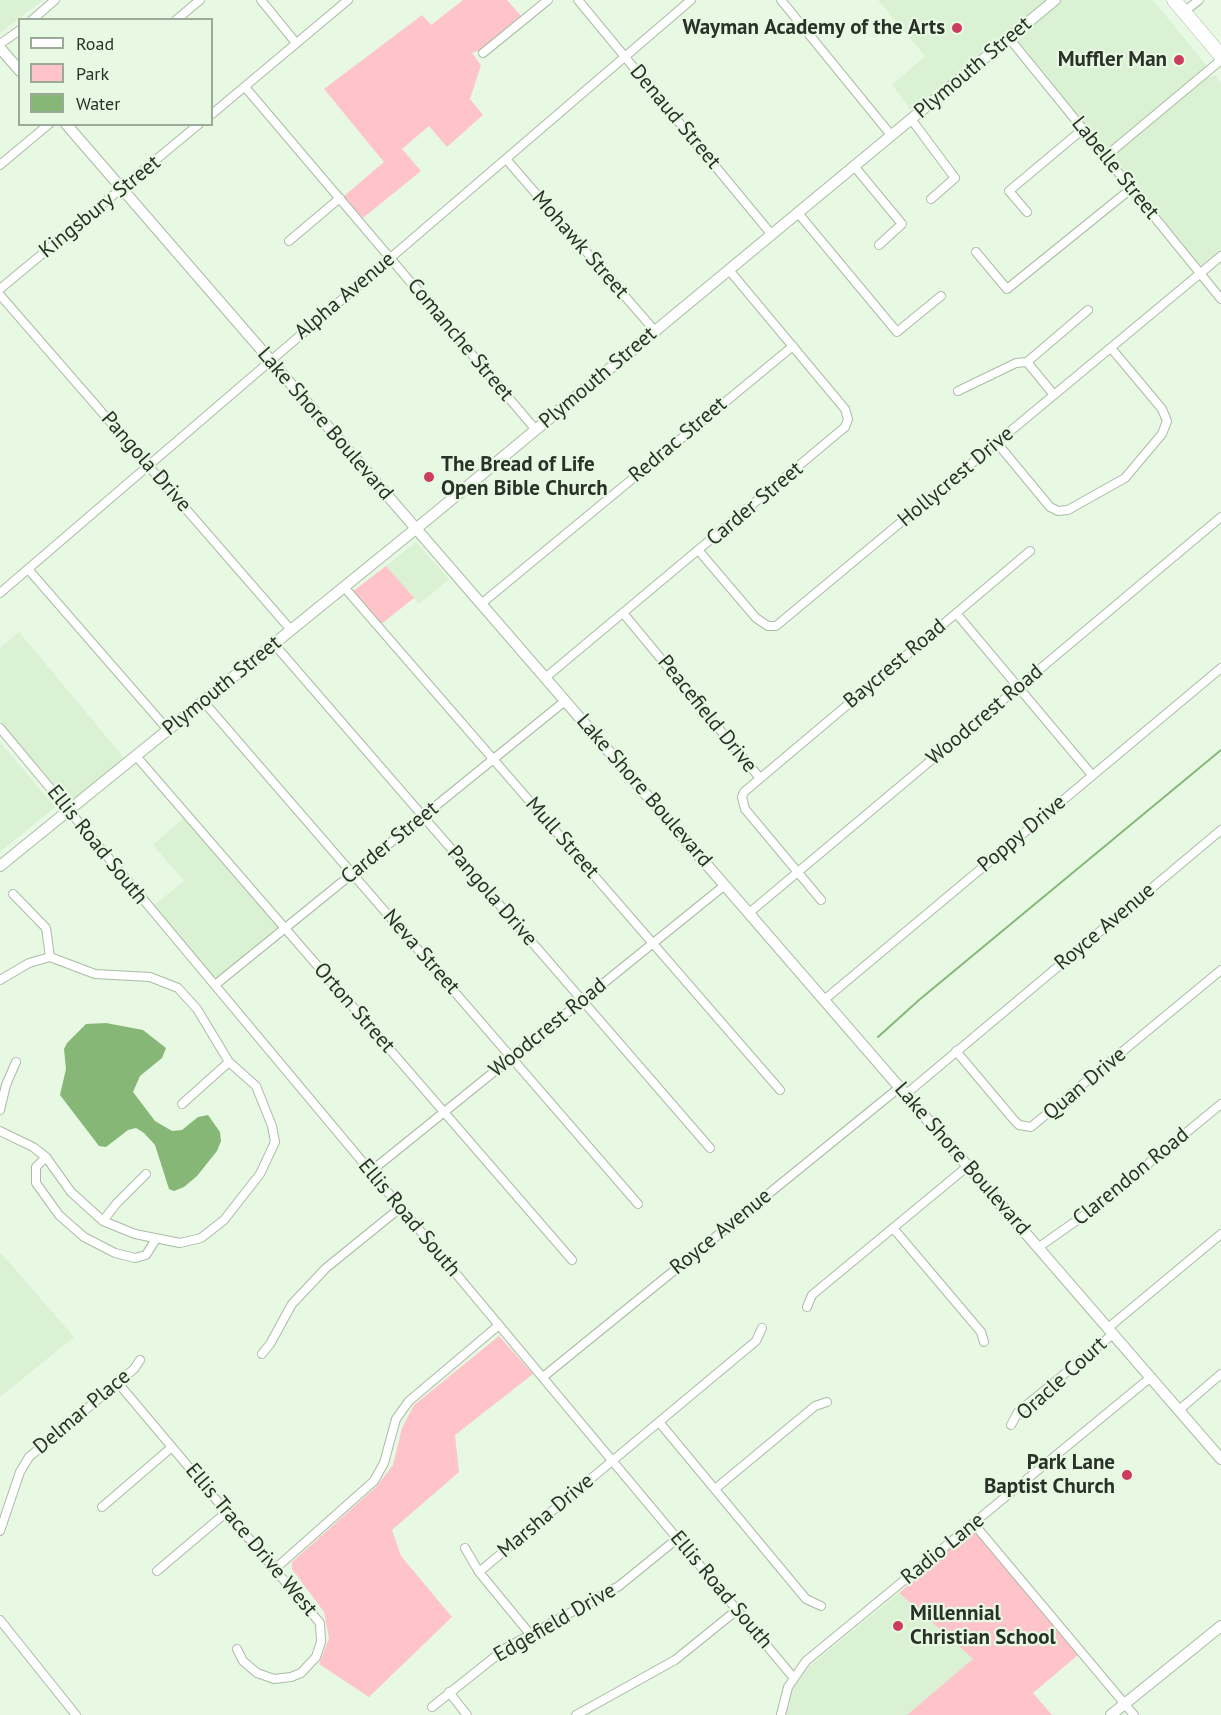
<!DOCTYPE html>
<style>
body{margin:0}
#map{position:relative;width:1221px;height:1715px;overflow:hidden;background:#e7f9e2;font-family:"PT Sans",sans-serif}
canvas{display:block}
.legend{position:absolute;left:18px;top:18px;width:195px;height:108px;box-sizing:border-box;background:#e7f9e2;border:2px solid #9ba998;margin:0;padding:8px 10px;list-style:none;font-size:18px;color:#2a3128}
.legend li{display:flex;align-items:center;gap:12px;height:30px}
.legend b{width:30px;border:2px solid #9ba998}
</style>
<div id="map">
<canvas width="1221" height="1715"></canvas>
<ul class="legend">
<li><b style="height:8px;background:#fff"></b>Road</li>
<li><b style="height:16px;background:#fec4ca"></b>Park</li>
<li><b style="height:16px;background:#86b777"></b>Water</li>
</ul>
</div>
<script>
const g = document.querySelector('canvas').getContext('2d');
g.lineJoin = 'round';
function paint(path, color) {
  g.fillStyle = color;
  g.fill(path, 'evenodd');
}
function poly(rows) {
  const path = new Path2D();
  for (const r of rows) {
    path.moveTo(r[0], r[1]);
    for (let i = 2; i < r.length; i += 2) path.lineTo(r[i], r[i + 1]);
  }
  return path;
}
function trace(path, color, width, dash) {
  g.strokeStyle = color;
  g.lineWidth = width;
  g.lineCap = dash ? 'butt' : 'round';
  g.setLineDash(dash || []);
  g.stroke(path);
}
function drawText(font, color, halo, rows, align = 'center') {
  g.font = font + ' "PT Sans",sans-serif';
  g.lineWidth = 4.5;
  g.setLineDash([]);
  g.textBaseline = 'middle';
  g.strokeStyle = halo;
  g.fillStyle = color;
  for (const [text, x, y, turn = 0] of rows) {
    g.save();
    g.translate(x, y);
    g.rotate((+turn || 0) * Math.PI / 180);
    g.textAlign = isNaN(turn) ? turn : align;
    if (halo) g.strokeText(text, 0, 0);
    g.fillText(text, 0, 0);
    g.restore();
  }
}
const built = poly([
 [0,0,43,0,0,33],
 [878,0,1046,0,911,110,892,85,925,56],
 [1061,0,1153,0,1206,65,1202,74,1115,145,1104,148,1017,39],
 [1215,75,1221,83,1221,251,1203,266,1199,264,1116,160,1118,150,1206,78],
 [416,542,449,579,419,604,386,566],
 [19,632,125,759,74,801,69,801,0,721,0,648],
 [0,742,55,807,0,852],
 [185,817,278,927,218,977,213,976,153,906,184,881,153,845],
 [0,1252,74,1337,0,1397],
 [899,1593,973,1659,907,1715,785,1715,795,1678]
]);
const green = poly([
 [463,0,507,0,523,18,481,50,472,53,481,65,470,99,483,115,447,147,429,126,402,149,421,171,363,218,343,197,384,162,324,89,422,15,431,25],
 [386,566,414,598,380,625,352,592],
 [499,1336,533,1374,455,1435,459,1472,392,1530,401,1556,452,1617,369,1697,319,1664,329,1638,324,1612,292,1569,292,1562,376,1487,393,1465,402,1428,414,1405],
 [973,1532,979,1533,1078,1655,1033,1693,1052,1715,907,1715,973,1659,899,1593,963,1537]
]);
const water = poly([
 [106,1023,143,1030,166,1048,162,1058,140,1076,133,1092,155,1121,172,1131,182,1130,198,1117,208,1115,220,1132,221,1141,217,1151,197,1176,184,1187,174,1191,169,1189,155,1145,144,1133,136,1128,128,1130,106,1147,99,1146,60,1095,66,1069,64,1049,67,1043,86,1024]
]);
const stream = poly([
 [878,1037,919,1000,1221,750]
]);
const minor = poly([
 [261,0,296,43],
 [578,0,772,235],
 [781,0,891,135],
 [1184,12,1199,0],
 [32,20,55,0],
 [176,20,200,0],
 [1009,38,1221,299],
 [0,44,20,30],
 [483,53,548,0],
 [245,87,536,430],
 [212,114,348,0],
 [911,119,955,178,931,199],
 [1106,156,1221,60],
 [506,159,655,331],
 [0,165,49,124],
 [854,166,902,224,879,245],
 [1027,212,1009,191,1083,129],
 [798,213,897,332,941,296],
 [289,241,340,198],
 [976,252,1007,289,1132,188],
 [0,289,199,124],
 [0,295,291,630],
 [1027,362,1088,310],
 [1027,362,1054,395],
 [958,391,1016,363,1027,362],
 [997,443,1050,507,1058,511,1068,510,1125,478,1162,434,1167,421,1162,409,1111,348],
 [699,551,756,618,768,626,776,626,1221,256],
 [28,569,168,730],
 [344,587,780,1090],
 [0,593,691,0],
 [481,604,793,346],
 [623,613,759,777],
 [956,613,1092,775],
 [274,644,710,1148],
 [545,678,845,427,848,419,845,409,729,270],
 [203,701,638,1204],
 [0,728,793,1677],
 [136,756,572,1260],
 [13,894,46,928,50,957],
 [821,900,745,809,742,797,744,792,1030,551],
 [749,913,1221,517],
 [0,980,29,963,50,957,95,974,150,977,178,988,197,1009,229,1062,256,1086,272,1126,275,1142,260,1174,224,1220,201,1238,180,1243,135,1234,103,1221,71,1192,46,1157,33,1147,0,1131],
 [215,985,565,701],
 [824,1000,1221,668],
 [956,1051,1014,1120,1019,1125,1031,1127,1221,970],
 [906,1094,1221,830],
 [182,1104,229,1062],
 [0,1110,6,1085,16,1062],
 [46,1157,36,1167,36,1183,59,1215,84,1237,115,1253,135,1258,146,1255,156,1239],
 [370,1172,725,885],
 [103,1221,116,1204,146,1174],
 [893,1228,981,1332,984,1342],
 [1039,1247,1093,1209,1221,1104],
 [807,1307,812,1295,968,1166],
 [1108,1328,1221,1234],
 [262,1354,270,1344,292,1304,326,1268,400,1208],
 [543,1377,900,1087],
 [118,1383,320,1623,321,1642,316,1657,301,1673,291,1677,274,1679,257,1673,243,1661,237,1649],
 [1179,1410,1221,1374],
 [659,1422,806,1599,821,1606],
 [1011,1425,1018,1412,1113,1334],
 [715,1489,815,1406,827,1402],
 [102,1507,172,1447],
 [974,1524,1134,1715],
 [0,1531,20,1472,29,1457,134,1369,140,1360],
 [465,1548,479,1572,530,1634],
 [276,1568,374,1481,384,1463,396,1419,409,1401,499,1325],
 [157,1571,228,1511],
 [479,1572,756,1341,762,1328],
 [0,1620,76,1715],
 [449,1692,467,1715],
 [432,1707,506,1648,619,1586,678,1538],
 [576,1715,675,1660,737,1610],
 [781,1715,788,1687,806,1661,1151,1377]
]);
const tertiary = poly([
 [0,48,20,71],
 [66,124,1221,1459],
 [0,866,434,514,1055,0],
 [1111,1715,1221,1626]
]);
const primary = poly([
 [1174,0,1221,56]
]);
const markers = [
 [957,28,6,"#cc3c5e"],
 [1179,60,6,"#cc3c5e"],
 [429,477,6,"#cc3c5e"],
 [1127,1475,6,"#cc3c5e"],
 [898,1626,6,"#cc3c5e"]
];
const poiNames = [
 ["Wayman Academy of the Arts",945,28],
 ["Muffler Man",1167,60],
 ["The Bread of Life",441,465,"left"],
 ["Open Bible Church",441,489,"left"],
 ["Park Lane",1115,1463],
 ["Baptist Church",1115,1487],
 ["Millennial",910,1614,"left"],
 ["Christian School",910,1638,"left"]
];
const streetNames = [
 ["Plymouth Street",973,68,-40],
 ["Denaud Street",675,117,50],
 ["Labelle Street",1115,168,51],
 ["Kingsbury Street",100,207,-39],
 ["Mohawk Street",580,245,49],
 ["Alpha Avenue",345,296,-40],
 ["Comanche Street",460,340,50],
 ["Plymouth Street",598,378,-40],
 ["Lake Shore Boulevard",325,424,49],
 ["Redrac Street",678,440,-40],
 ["Pangola Drive",146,462,49],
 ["Hollycrest Drive",956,477,-40],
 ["Carder Street",755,504,-40],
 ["Baycrest Road",895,664,-40],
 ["Plymouth Street",222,686,-39],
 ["Peacefield Drive",707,714,51],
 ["Woodcrest Road",985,715,-40],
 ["Lake Shore Boulevard",644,791,49],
 ["Poppy Drive",1022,834,-40],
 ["Mull Street",562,838,49],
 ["Carder Street",390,843,-39],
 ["Ellis Road South",97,845,51],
 ["Pangola Drive",492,896,49],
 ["Royce Avenue",1105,927,-40],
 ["Neva Street",421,952,49],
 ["Orton Street",354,1008,49],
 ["Woodcrest Road",548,1028,-39],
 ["Quan Drive",1085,1084,-40],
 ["Lake Shore Boulevard",962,1159,49],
 ["Clarendon Road",1131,1177,-39],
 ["Ellis Road South",409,1218,50],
 ["Royce Avenue",721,1232,-39],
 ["Oracle Court",1062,1379,-42],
 ["Delmar Place",82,1412,-40],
 ["Marsha Drive",546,1516,-40],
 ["Ellis Trace Drive West",251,1540,50],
 ["Radio Lane",943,1549,-39],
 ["Ellis Road South",721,1590,50],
 ["Edgefield Drive",555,1623,-30]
];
paint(built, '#daf1d3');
paint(green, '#fec4ca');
paint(water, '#86b777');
trace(stream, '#86b777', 2);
trace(minor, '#abbba6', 10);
trace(tertiary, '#abbba6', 12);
trace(primary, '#abbba6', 15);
trace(minor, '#fff', 8);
trace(tertiary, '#fff', 10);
trace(primary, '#fff', 14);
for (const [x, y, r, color] of markers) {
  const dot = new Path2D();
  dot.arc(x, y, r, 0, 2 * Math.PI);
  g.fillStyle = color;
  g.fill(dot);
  trace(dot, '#e7f9e2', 2);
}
drawText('bold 21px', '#2a3128', '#e7f9e2', poiNames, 'right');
drawText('21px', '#2a3128', '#e7f9e2', streetNames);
</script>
